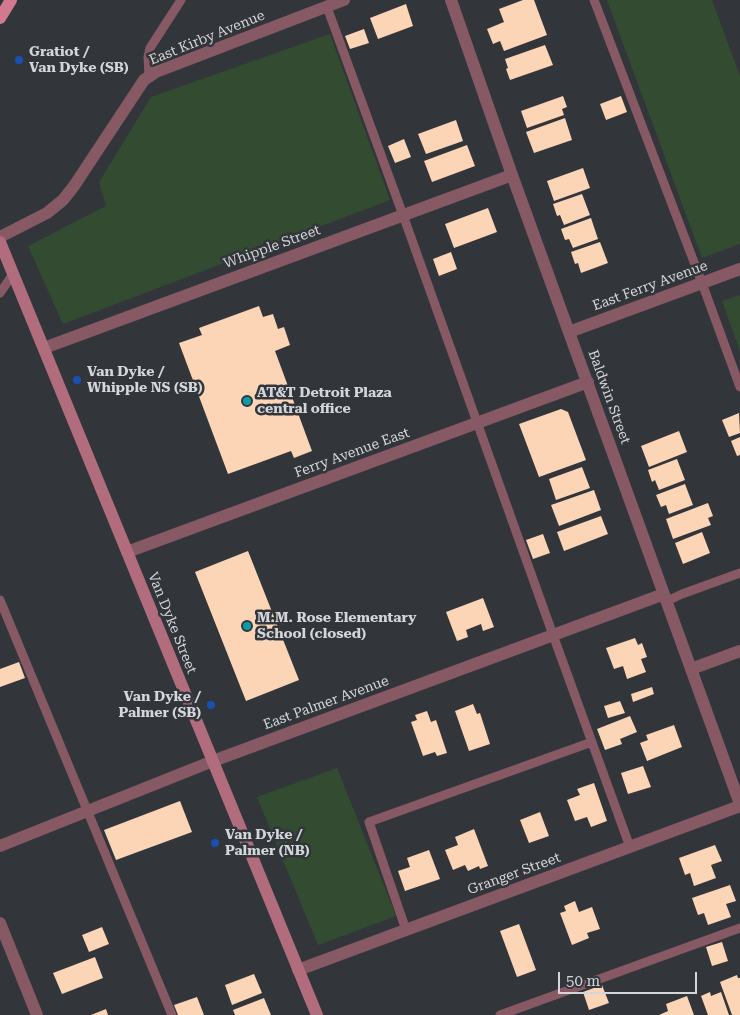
<!DOCTYPE html>
<style>
body{margin:0}
#map{position:relative;width:740px;height:1015px;overflow:hidden;background:#32363b;font-family:"Roboto Serif",serif}
canvas{display:block}
.scale{position:absolute;left:558px;top:972px;width:139px;height:22px;box-sizing:border-box;border:2px solid #d4d6d9;border-top:0;padding-left:6px;font-size:15px;line-height:18px;white-space:nowrap;color:#d4d6d9;-webkit-text-stroke:4px #32363b;paint-order:stroke}
</style>
<div id="map">
<canvas width="740" height="1015"></canvas>
<div class="scale">50 m</div>
</div>
<script>
const g = document.querySelector('canvas').getContext('2d');
g.lineJoin = 'round';
function paint(path, color) {
  g.fillStyle = color;
  g.fill(path, 'evenodd');
}
function poly(rows) {
  const path = new Path2D();
  for (const r of rows) {
    path.moveTo(r[0], r[1]);
    for (let i = 2; i < r.length; i += 2) path.lineTo(r[i], r[i + 1]);
  }
  return path;
}
function trace(path, color, width, dash) {
  g.strokeStyle = color;
  g.lineWidth = width;
  g.lineCap = dash ? 'butt' : 'round';
  g.setLineDash(dash || []);
  g.stroke(path);
}
function drawText(font, color, halo, rows, align = 'center') {
  g.font = font + ' "Roboto Serif",serif';
  g.lineWidth = 5;
  g.setLineDash([]);
  g.textBaseline = 'middle';
  g.strokeStyle = halo;
  g.fillStyle = color;
  for (const [text, x, y, turn = 0] of rows) {
    g.save();
    g.translate(x, y);
    g.rotate((+turn || 0) * Math.PI / 180);
    g.textAlign = isNaN(turn) ? turn : align;
    if (halo) g.strokeText(text, 0, 0);
    g.fillText(text, 0, 0);
    g.restore();
  }
}
const green = poly([
 [607,0,712,0,740,76,740,244,702,258],
 [330,34,390,200,63,324,28,246,106,206,99,182,151,97],
 [740,295,740,351,722,301],
 [337,768,396,916,318,945,257,797]
]);
const building = poly([
 [523,0,534,0,547,35,504,51,500,41,493,44,487,29,504,22,499,9],
 [406,4,413,26,378,39,370,18],
 [364,29,369,43,350,49,345,36],
 [545,45,553,65,510,80,506,69,508,68,505,59],
 [563,96,567,107,562,109,564,115,527,128,521,111],
 [621,96,627,112,606,120,600,104],
 [565,118,572,140,534,153,526,132],
 [456,120,463,141,426,154,418,134],
 [404,139,411,157,395,163,388,146],
 [467,145,475,166,432,182,424,161],
 [583,168,590,188,554,201,547,181],
 [582,194,590,215,564,225,560,215,557,216,553,204],
 [488,208,497,232,454,248,445,224],
 [591,218,598,239,573,248,569,239,565,240,561,229],
 [600,242,608,263,581,273,578,263,575,264,571,252],
 [451,252,457,269,439,276,433,259],
 [259,306,263,317,273,314,278,329,284,327,290,345,275,351,312,451,294,458,291,451,228,474,179,343,202,335,199,328],
 [561,409,568,412,586,460,539,477,519,424],
 [739,413,740,433,729,437,722,420],
 [679,431,687,452,649,467,641,446],
 [740,437,740,455,737,456,731,441],
 [677,459,685,480,659,490,655,480,652,482,648,470],
 [582,467,590,488,556,500,549,479],
 [685,484,693,505,669,514,666,505,661,507,656,495],
 [594,490,601,510,559,526,551,505],
 [708,503,713,516,708,518,711,525,673,539,666,519],
 [601,516,608,534,564,551,557,532],
 [702,532,710,553,683,564,675,543],
 [543,534,550,553,533,559,526,540],
 [248,551,299,680,246,701,195,572],
 [483,598,494,627,483,631,481,624,466,630,468,637,457,641,446,612],
 [635,638,638,645,642,643,647,657,641,659,646,672,627,679,623,666,614,669,606,648],
 [19,662,25,678,0,687,0,669],
 [652,687,654,694,633,702,631,694],
 [620,701,625,713,608,718,604,706],
 [473,704,477,714,480,713,490,744,469,751,455,711],
 [427,711,431,722,436,720,447,753,437,756,435,752,423,756,411,722,417,720,415,715],
 [630,716,637,732,620,739,622,744,605,750,597,729],
 [674,725,682,747,647,761,640,743,648,740,646,735],
 [643,766,651,787,628,794,621,773],
 [594,783,607,821,591,827,587,817,575,821,567,800,580,795,577,789],
 [180,801,192,832,116,860,104,830],
 [540,812,549,836,529,843,520,820],
 [474,829,488,866,480,869,479,866,468,871,465,865,453,870,445,850,458,845,455,837],
 [715,845,722,861,711,865,716,878,694,886,690,873,685,875,679,858],
 [429,850,440,879,405,891,398,871,410,867,407,858],
 [730,885,736,901,726,904,731,917,708,925,704,913,698,915,692,898],
 [575,901,579,912,592,907,600,929,587,933,589,938,572,945,560,913,566,911,564,906],
 [519,924,536,970,517,977,500,931],
 [102,927,109,944,89,952,82,935],
 [722,942,728,961,712,966,706,947],
 [95,957,103,978,62,994,53,973],
 [254,974,262,993,232,1005,225,985],
 [737,975,738,978,740,978,740,1015,732,1015,720,982],
 [602,985,609,1003,589,1010,583,992],
 [710,992,711,996,721,992,729,1015,708,1015,701,996],
 [687,996,694,1015,659,1015,668,1011,666,1004],
 [197,997,204,1015,178,1015,174,1005],
 [264,998,271,1015,235,1015,233,1010],
 [106,1009,108,1015,91,1015]
]);
const lane = poly([
 [594,0,702,283,740,387],
 [327,7,403,215,553,635,630,847],
 [149,76,148,57,150,48,181,0],
 [0,293,13,274],
 [0,600,172,1015],
 [667,601,682,594,740,573],
 [406,930,369,822,592,742],
 [500,1015,740,928]
]);
const street = poly([
 [451,0,512,175,740,804],
 [0,237,47,213,63,200,74,186,144,80,156,72,344,0],
 [569,332,740,269],
 [44,348,512,175],
 [127,552,588,382],
 [691,669,740,651],
 [0,846,213,761,664,594],
 [0,923,37,1015],
 [298,970,740,806]
]);
const secondary = poly([
 [0,242,317,1015]
]);
const primary = poly([
 [0,18,11,0]
]);
const markers = [
 [19,60,5,"#1a4fb4"],
 [77,380,5,"#1a4fb4"],
 [247,401,5,"#0f9aa8"],
 [247,626,5,"#0f9aa8"],
 [211,705,5,"#1a4fb4"],
 [215,843,5,"#1a4fb4"]
];
const streetNames = [
 ["East Kirby Avenue",207,38,-22],
 ["Whipple Street",272,247,-20],
 ["East Ferry Avenue",650,286,-20],
 ["Baldwin Street",609,397,70],
 ["Ferry Avenue East",352,453,-20],
 ["Van Dyke Street",172,623,68],
 ["East Palmer Avenue",326,703,-20],
 ["Granger Street",514,874,-20]
];
const poiNames = [
 ["Gratiot /",29,52],
 ["Van Dyke (SB)",29,68],
 ["Van Dyke /",87,372],
 ["Whipple NS (SB)",87,388],
 ["AT&T Detroit Plaza",257,393],
 ["central office",257,409],
 ["M.M. Rose Elementary",257,618],
 ["School (closed)",257,634],
 ["Van Dyke /",201,697,"right"],
 ["Palmer (SB)",201,713,"right"],
 ["Van Dyke /",225,835],
 ["Palmer (NB)",225,851]
];
paint(green, '#334b30');
paint(building, '#fcd5b7');
trace(lane, '#865964', 9);
trace(street, '#865964', 12);
trace(secondary, '#b16c7e', 12);
trace(primary, '#d27991', 12);
for (const [x, y, r, color] of markers) {
  const dot = new Path2D();
  dot.arc(x, y, r, 0, 2 * Math.PI);
  g.fillStyle = color;
  g.fill(dot);
  trace(dot, '#32363b', 2);
}
drawText('14px', '#d4d6d9', '#32363b', streetNames);
drawText('bold 14px', '#d4d6d9', '#32363b', poiNames, 'left');
</script>
